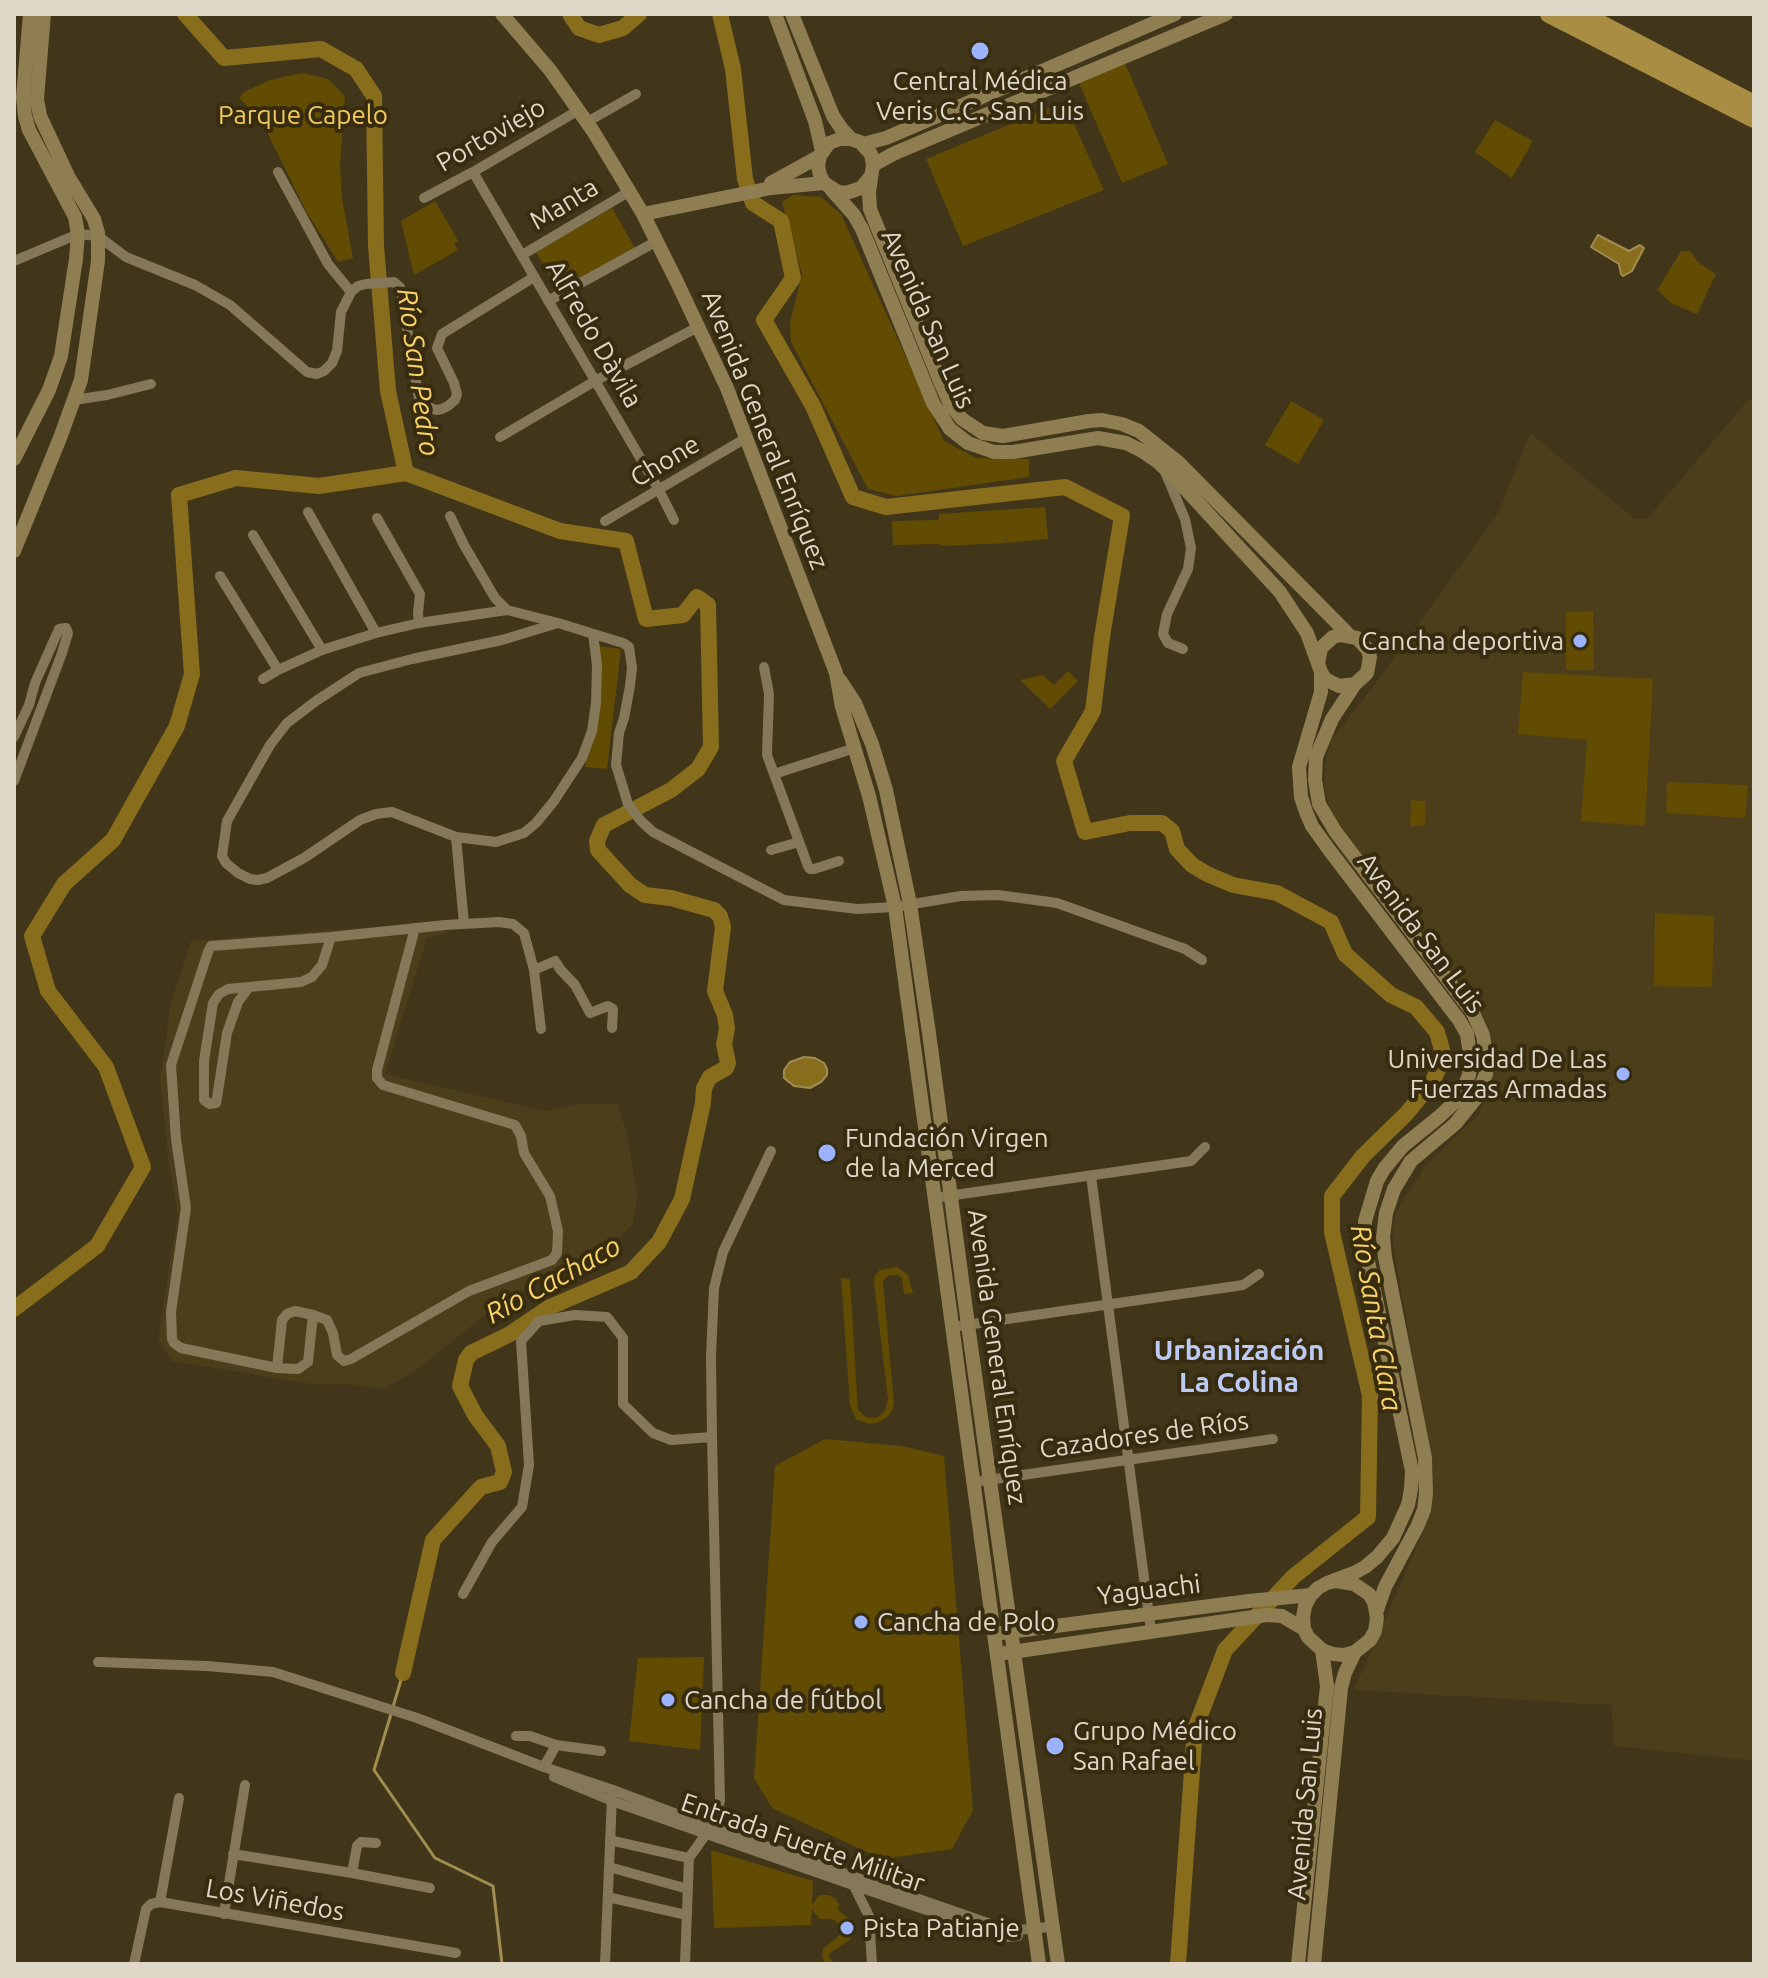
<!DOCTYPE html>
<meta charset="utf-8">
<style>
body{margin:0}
#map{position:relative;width:1768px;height:1978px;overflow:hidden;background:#41361a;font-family:Ubuntu,sans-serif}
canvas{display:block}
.frame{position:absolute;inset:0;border:16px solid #dfd8c8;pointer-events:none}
</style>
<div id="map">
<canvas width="1768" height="1978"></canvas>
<div class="frame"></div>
</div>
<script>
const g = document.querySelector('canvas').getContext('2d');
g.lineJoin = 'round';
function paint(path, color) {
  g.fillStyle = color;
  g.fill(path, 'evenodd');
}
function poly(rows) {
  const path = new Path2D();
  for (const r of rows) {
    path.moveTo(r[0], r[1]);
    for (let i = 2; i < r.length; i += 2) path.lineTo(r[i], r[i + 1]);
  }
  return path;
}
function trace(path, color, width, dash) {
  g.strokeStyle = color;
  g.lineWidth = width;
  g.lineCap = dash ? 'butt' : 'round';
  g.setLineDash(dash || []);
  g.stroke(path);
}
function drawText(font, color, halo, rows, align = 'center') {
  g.font = font + ' Ubuntu,sans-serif';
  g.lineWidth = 8;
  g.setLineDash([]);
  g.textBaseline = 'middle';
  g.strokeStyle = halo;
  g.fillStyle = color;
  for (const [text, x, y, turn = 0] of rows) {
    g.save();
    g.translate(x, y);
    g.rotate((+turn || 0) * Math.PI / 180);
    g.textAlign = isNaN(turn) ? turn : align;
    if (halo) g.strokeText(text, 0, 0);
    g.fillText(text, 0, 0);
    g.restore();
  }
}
const built = poly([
 [1749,399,1754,402,1754,1761,1614,1746,1611,1705,1354,1690,1424,1530,1432,1500,1433,1471,1393,1246,1393,1222,1401,1203,1426,1165,1479,1114,1491,1085,1494,1063,1491,1033,1479,1008,1331,815,1324,787,1326,758,1332,739,1373,687,1498,513,1530,433,1635,519,1648,518],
 [449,921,447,933,427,938,385,1074,545,1111,579,1104,617,1103,626,1131,638,1195,633,1224,601,1256,526,1289,494,1308,415,1371,384,1389,355,1385,312,1384,172,1361,158,1340,178,1213,169,1166,160,1080,171,1002,191,941]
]);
const green = poly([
 [1125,63,1168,164,1122,183,1079,83],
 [302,73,328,79,345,96,340,165,342,198,353,258,338,262,306,211,260,118,239,98,244,92,270,80],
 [1064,102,1104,190,963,246,926,159],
 [1495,120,1533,141,1512,178,1475,152],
 [793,195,821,197,841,214,944,441,976,458,1029,459,1029,477,896,496,868,489,791,342,790,323,802,274,782,202],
 [435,201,458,241,454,244,458,250,414,275,401,221],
 [612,208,635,248,559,292,536,252],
 [1681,251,1690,251,1699,263,1716,274,1697,314,1671,303,1657,290],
 [1291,401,1324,420,1298,464,1265,445],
 [1045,507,1048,539,1007,543,1006,536,1006,543,941,546,940,544,893,545,892,521,939,520,939,514],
 [1593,611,1594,670,1566,670,1566,612],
 [599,646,621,649,607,769,585,767],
 [1068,671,1078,681,1050,709,1020,680,1043,675,1054,685],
 [1523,672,1653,679,1645,826,1581,821,1587,740,1518,734],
 [1667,782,1748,785,1745,818,1666,813],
 [1411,800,1426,801,1425,826,1410,826],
 [1655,913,1714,916,1712,987,1654,986],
 [897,1267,908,1275,913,1293,904,1294,902,1278,898,1275,889,1275,883,1281,894,1404,891,1412,885,1419,876,1423,869,1424,856,1419,850,1405,841,1278,850,1279,858,1410,866,1417,876,1418,884,1412,888,1400,874,1282,875,1276,880,1270],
 [825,1439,902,1446,944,1456,973,1810,952,1849,882,1859,772,1808,754,1778,775,1466],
 [704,1657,700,1750,629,1741,638,1658],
 [711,1850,813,1881,812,1905,819,1895,829,1895,836,1899,839,1904,838,1910,849,1919,852,1931,850,1940,829,1954,829,1958,836,1964,825,1964,822,1956,823,1949,843,1932,842,1926,832,1919,819,1919,812,1909,811,1925,714,1928]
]);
const water = poly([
 [1598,235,1629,251,1640,245,1644,248,1632,271,1623,276,1621,274,1619,264,1591,247,1598,235],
 [804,1057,815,1058,824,1063,827,1069,827,1075,821,1082,810,1088,794,1086,784,1078,784,1070,790,1062,804,1057]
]);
const stream = poly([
 [393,1707,403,1673],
 [391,1714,374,1770,435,1858,493,1886,502,1964]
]);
const river = poly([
 [570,14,579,28,599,35,623,28,639,14],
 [720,14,733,69,745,179,753,203,781,221,793,278,764,320,813,406,853,497,886,507,1065,487,1122,516,1102,637,1093,711,1064,761,1085,832,1130,823,1162,823,1172,831,1177,849,1192,865,1207,874,1233,885,1277,893,1331,922,1345,954,1391,995,1416,1007,1437,1032,1442,1050,1440,1065,1433,1081,1407,1113,1363,1156,1332,1196,1332,1232,1370,1396,1368,1517,1293,1577,1225,1650,1195,1729,1178,1964],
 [14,1309,97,1246,143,1167,106,1067,48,991,32,936,64,884,113,840,177,726,192,674,179,495,236,478,319,486,406,473,388,391,376,246,374,96,356,69,321,49,224,58,185,14],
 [403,1673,433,1540,481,1487,500,1482,504,1472,498,1446,475,1415,460,1386,466,1360,471,1353,510,1334,550,1307,631,1272,659,1242,682,1199,703,1103,704,1088,710,1077,726,1068,728,1063,724,1044,727,1029,725,1015,715,991,723,927,720,916,714,910,671,898,645,895,630,885,598,850,597,841,604,825,671,790,698,769,711,747,708,605,697,597,683,615,646,619,626,541,560,531,406,473]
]);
const street = poly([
 [587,122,636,94],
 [278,172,328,264,351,292],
 [473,172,659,490,674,520],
 [424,198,473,172,579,110],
 [522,255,630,191],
 [14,261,78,234,98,236,126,257,195,285,230,305,307,372,317,374,324,371,332,363,337,351,341,312,351,292,358,286,366,284,394,282,400,287,419,399,424,405,436,410,442,409,448,406,455,400,457,394,454,383,437,348,442,334,534,277],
 [548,301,657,241],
 [74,400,107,395,151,384],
 [500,437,595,381,700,326],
 [1165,472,1185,519,1191,548,1188,569,1167,614,1163,634,1168,643,1183,649],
 [308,512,376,633],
 [450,516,464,545,495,598,507,610],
 [377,518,420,594,418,613,419,623],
 [605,521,746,438],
 [253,535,322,650],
 [220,576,278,670],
 [558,623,502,640,412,659,359,673,316,701,287,723,270,745,227,821,222,856,226,863,238,873,250,879,258,880,267,878,304,858,360,820,376,814,392,812,456,837,496,842,524,833,536,823,554,801,582,758,592,731,596,703,597,665,593,634],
 [764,667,769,694,767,755,808,866,810,869,814,869,839,861],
 [263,679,278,670,322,650,376,633,419,623,507,610,558,623,623,643,629,647,632,668,630,686,624,718,619,733,616,765,628,804,641,821,653,832,784,900,857,909,895,907,961,896,998,895,1057,903,1185,949,1202,960],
 [14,737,29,705,35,683,59,629,66,628,68,633,62,653,14,781],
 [774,774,855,748],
 [456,837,464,924],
 [771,850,799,842],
 [415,928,377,1070,377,1078,383,1085,515,1125,521,1136,524,1153,550,1196,558,1231,557,1253,552,1260,469,1291,351,1359,344,1361,337,1355,333,1333,327,1320,313,1315,308,1362,298,1369,277,1368,181,1348,174,1343,172,1339,171,1312,186,1208,176,1139,171,1065,208,952,211,946,331,937,445,925,499,922,513,924,524,933,534,970,541,1029],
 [534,970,555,961,560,969,575,985,590,1013,608,1006,613,1009,612,1028],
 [249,987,238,1002,227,1033,217,1098,216,1103,210,1104,204,1100,204,1061,213,1003,219,994,228,989,249,987,301,982,312,977,322,965,331,937],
 [1091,1176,1151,1631],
 [934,1198,1191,1161,1205,1147],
 [952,1327,1243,1285,1259,1274],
 [277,1368,282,1320,287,1314,295,1311,313,1315],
 [974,1482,1273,1439],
 [463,1594,492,1542,522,1507,529,1465,521,1341,539,1321,575,1315,607,1317,623,1338,623,1404,653,1433,671,1440,712,1437],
 [98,1662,207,1666,273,1672,417,1718,544,1767,613,1790,711,1827,1008,1930,1034,1929,1053,1926],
 [516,1736,530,1736,556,1745,601,1751],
 [544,1767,556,1745],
 [554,1777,612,1801,853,1885,1006,1937,1018,1936],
 [610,1840,689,1858],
 [233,1854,352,1873,430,1888],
 [609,1867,688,1889],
 [352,1873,357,1846,361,1842,376,1843],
 [852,1882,869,1916,872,1964],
 [608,1897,687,1915],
 [160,1902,179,1798],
 [224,1914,245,1785],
 [134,1964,146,1909,151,1904,160,1902,456,1953],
 [605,1964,612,1796],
 [685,1964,689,1858,711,1827,720,1801,712,1437,711,1356,714,1288,723,1252,771,1151]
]);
const secondary = poly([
 [502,14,550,70,593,131,643,214,676,280,727,388,836,673,842,707,869,796,895,907,1039,1964],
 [775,14,815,121,822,151],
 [792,14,833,116,841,128,851,139],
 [863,144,886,138,1175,14],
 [873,165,895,153,1226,14],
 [871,176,861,188,846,193,838,192,824,183,820,175,818,166,820,156,829,143,840,139,851,139,860,142,871,154,873,165,869,192,870,209,942,386,951,406,962,419,983,433,1003,436,1089,421,1102,420,1122,424,1139,431,1178,462,1349,635],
 [771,183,820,156],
 [831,189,854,215,862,229,933,403,950,429,968,443,994,452,1013,452,1098,438,1126,443,1142,451,1158,462,1180,483,1280,592,1307,633,1321,672,1325,679,1339,686,1355,684,1367,673,1370,657,1368,650,1357,638,1341,635,1333,637,1321,648,1318,664],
 [643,214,771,188,824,183],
 [14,459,49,390,61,356,76,259,78,234,75,217,29,130,25,116,23,97,30,14],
 [14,551,60,438,81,380,98,261,98,233,94,219,68,176,40,116,37,99,44,14],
 [1321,672,1321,692,1299,767,1301,797,1306,812,1312,826,1330,851,1459,1020,1467,1034,1471,1061,1469,1075,1460,1097,1440,1116,1403,1146,1384,1169,1377,1181,1365,1221,1365,1247,1412,1471,1411,1489,1408,1505,1393,1538,1377,1557,1365,1567,1356,1572,1327,1583,1318,1588,1311,1595,1305,1606,1303,1617,1304,1629,1308,1637,1322,1650,1333,1654,1344,1655,1355,1652,1370,1640,1375,1631,1377,1618,1374,1602,1369,1594,1354,1584,1336,1581,1327,1583],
 [840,680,855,703,872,744,886,790,910,904,929,1033,968,1325,1058,1964],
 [1355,684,1332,719,1316,757,1315,780,1319,804,1335,831,1473,1013,1483,1035,1487,1060,1486,1074,1476,1098,1455,1124,1411,1161,1394,1189,1386,1213,1383,1237,1385,1257,1425,1458,1426,1494,1424,1510,1417,1527,1385,1587,1377,1610],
 [1001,1633,1249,1601,1311,1595],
 [1005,1653,1267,1615,1282,1616,1304,1629],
 [1298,1964,1327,1686,1322,1650],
 [1314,1964,1341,1688,1345,1673,1355,1652]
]);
const highway = poly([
 [1549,14,1754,119],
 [1582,14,1754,104]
]);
const markers = [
 [980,51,10,"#9cb4fd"],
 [1580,641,8,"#9cb4fd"],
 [1623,1074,8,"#9cb4fd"],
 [827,1153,10,"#9cb4fd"],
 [861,1622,8,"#9cb4fd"],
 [668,1700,8,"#9cb4fd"],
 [1055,1746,10,"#9cb4fd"],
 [847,1928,8,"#9cb4fd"]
];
const poiNames = [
 ["Central Médica",980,81,"center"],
 ["Veris C.C. San Luis",980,111,"center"],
 ["Cancha deportiva",1564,641,"right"],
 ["Universidad De Las",1607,1059,"right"],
 ["Fuerzas Armadas",1607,1089,"right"],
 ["Fundación Virgen",845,1138],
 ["de la Merced",845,1168],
 ["Cancha de Polo",877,1622],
 ["Cancha de fútbol",684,1700],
 ["Grupo Médico",1073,1731],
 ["San Rafael",1073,1761],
 ["Pista Patianje",863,1928]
];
const parkNames = [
 ["Parque Capelo",303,115]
];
const streetNames = [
 ["Portoviejo",491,135,-30],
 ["Manta",564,204,-31],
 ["Avenida San Luis",928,319,66],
 ["Alfredo Dàvila",594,334,60],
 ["Avenida General Enríquez",765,430,68],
 ["Chone",665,461,-31],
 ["Avenida San Luis",1421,933,53],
 ["Avenida General Enríquez",997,1357,82],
 ["Cazadores de Ríos",1144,1435,-8],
 ["Yaguachi",1149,1590,-7],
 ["Avenida San Luis",1305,1804,-85],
 ["Entrada Fuerte Militar",803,1843,19],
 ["Los Viñedos",275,1900,10]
];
const waterNames = [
 ["Río San Pedro",418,372,82],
 ["Río Cachaco",553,1280,-29],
 ["Río Santa Clara",1376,1318,80]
];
const neighbourhoodNames = [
 ["Urbanización",1239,1351],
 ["La Colina",1239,1383]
];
paint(built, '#4c3e1a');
paint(green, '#624c03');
paint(water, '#876d1c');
trace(water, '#a18d50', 2);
trace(stream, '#a18d50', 3);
trace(river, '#876d1c', 16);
trace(street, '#847859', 10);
trace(secondary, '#8f7e52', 14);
trace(highway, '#a88d42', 18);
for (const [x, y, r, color] of markers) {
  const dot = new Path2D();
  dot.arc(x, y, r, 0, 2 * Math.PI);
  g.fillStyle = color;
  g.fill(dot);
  trace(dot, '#372c0f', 3);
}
drawText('26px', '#dfd8c8', '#372c0f', poiNames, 'left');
drawText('26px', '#efc960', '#372c0f', parkNames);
drawText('26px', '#dfd8c8', '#372c0f', streetNames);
drawText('italic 28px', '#f9d36a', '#372c0f', waterNames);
drawText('bold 28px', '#bccbf5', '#372c0f', neighbourhoodNames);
</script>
